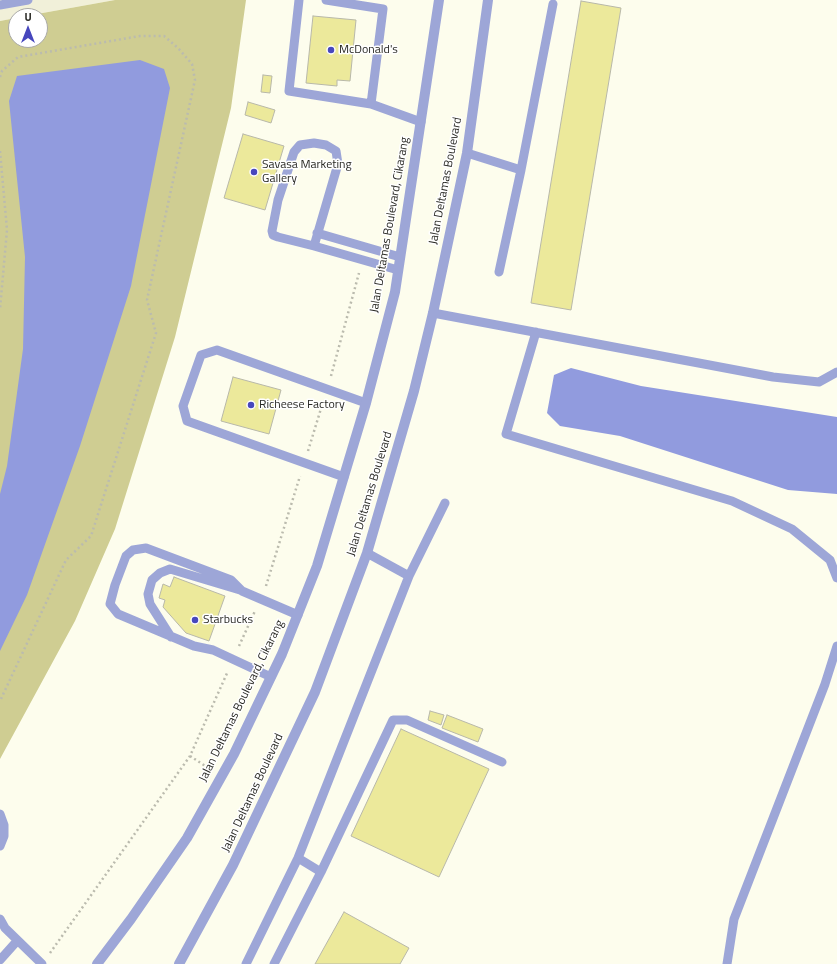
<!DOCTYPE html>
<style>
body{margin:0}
#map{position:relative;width:837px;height:964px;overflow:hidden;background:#fdfded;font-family:"Titillium Web",sans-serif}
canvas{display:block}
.north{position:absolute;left:8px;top:8px;width:40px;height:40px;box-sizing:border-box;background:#fff;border:1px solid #a9a9a7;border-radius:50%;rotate:0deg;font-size:11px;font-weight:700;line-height:16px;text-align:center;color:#292924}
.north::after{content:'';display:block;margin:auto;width:14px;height:18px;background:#4747bd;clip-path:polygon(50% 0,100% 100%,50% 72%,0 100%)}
</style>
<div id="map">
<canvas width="837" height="964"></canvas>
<div class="north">U</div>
</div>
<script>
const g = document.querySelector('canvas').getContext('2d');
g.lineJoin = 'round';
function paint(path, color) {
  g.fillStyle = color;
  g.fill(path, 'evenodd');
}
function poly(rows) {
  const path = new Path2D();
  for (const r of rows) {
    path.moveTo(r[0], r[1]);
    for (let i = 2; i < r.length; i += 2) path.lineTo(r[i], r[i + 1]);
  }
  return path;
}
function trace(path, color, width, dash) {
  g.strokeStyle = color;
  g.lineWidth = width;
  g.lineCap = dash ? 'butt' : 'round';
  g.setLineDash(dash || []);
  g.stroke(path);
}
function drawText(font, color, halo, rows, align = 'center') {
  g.font = font + ' "Titillium Web",sans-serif';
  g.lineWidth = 3;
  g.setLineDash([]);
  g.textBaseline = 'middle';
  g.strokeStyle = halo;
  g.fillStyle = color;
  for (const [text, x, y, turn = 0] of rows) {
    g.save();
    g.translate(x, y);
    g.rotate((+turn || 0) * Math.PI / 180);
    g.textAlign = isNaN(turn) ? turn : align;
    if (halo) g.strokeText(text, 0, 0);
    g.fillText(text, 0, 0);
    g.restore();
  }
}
const built = poly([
 [0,0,115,0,26,16,16,16,16,18,0,21]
]);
const green = poly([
 [115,0,246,0,231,108,175,337,115,529,75,621,0,759,0,21,16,18,16,40,40,40,40,16,26,16]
]);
const water = poly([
 [140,60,164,69,170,88,131,286,80,446,27,595,0,651,0,494,7,466,23,349,25,257,9,101,17,76],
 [571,368,641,386,837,417,837,494,788,490,620,436,560,426,547,413,554,375]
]);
const building = poly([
 [581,1,621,8,571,310,531,303,581,1],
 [313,16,356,20,350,81,337,80,337,86,306,83,313,16],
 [263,75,272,76,270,93,261,92,263,75],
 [248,102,275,110,271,123,245,115,248,102],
 [243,134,284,146,265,210,224,198,243,134],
 [233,377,281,390,269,434,221,421,233,377],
 [174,577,225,596,209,641,186,633,163,607,165,600,159,598,163,584,170,587,174,577],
 [430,711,444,715,441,725,428,720,430,711],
 [447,715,483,729,478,742,442,728,447,715],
 [401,729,489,769,439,877,351,836,401,729],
 [344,912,409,948,400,964,315,964,344,912]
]);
const path = poly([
 [0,77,2,71,18,57,140,36,164,36,178,48,192,64,195,80,147,300,156,333,91,536,66,560,0,701],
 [0,151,7,230,0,309],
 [331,376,359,273],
 [308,451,323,402],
 [266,586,300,476],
 [239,646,255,611],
 [190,756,210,769],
 [50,953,190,756,228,671]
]);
const service = poly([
 [299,0,289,91,371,104,383,9,326,0],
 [0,5,28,0],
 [371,104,421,122],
 [314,143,326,145,336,151,338,164,314,246,278,237,273,235,272,231,278,200,294,152,300,145,314,143],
 [467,153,521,170,553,4],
 [317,233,400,257],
 [314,246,398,270],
 [499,272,521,170],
 [433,313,773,377,819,382,837,372],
 [536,332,506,434,732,501,792,529,830,560,837,578],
 [344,477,187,421,183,406,201,355,217,350,366,403],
 [409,576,445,503],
 [171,637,150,604,148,594,152,580,160,573,170,569,240,590],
 [271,677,213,650,194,646,118,614,110,604,115,585,126,556,133,550,146,548,231,580,242,591,298,615],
 [0,814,4,825,4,836,0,846],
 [298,858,321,872,393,720,407,720,502,762],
 [0,919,5,928,42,964],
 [0,960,17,941],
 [246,964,298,858,409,576,367,553],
 [274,964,321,872],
 [727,964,734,919,825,684,837,646]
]);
const tertiary = poly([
 [97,964,131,919,187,838,234,754,282,654,317,566,366,403,395,292,439,0],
 [179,964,233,865,315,692,367,553,414,391,433,313,467,153,488,0]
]);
const markers = [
 [331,50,4,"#4747bd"],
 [254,172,4,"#4747bd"],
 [251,405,4,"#4747bd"],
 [195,620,4,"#4747bd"]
];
const poiNames = [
 ["McDonald's",339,50],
 ["Savasa Marketing",262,165],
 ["Gallery",262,179],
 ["Richeese Factory",259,405],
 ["Starbucks",203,620]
];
const streetNames = [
 ["Jalan Deltamas Boulevard",446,181,-79],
 ["Jalan Deltamas Boulevard, Cikarang",390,225,-80],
 ["Jalan Deltamas Boulevard",370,494,-73],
 ["Jalan Deltamas Boulevard, Cikarang",242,701,-64],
 ["Jalan Deltamas Boulevard",253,793,-65]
];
paint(built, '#f1f0d9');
paint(green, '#cfcd92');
paint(water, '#919bde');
paint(building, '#ece99b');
trace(building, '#b8b8a9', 1);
trace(path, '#bbbbae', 2.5, [2, 3]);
trace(service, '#9da6d7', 9);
trace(tertiary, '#9da6d7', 10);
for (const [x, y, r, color] of markers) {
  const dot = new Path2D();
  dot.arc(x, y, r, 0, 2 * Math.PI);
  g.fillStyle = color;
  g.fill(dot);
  trace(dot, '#fff', 1.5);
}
drawText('12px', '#292924', '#fff', poiNames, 'left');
drawText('12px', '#292924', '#fff', streetNames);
</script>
